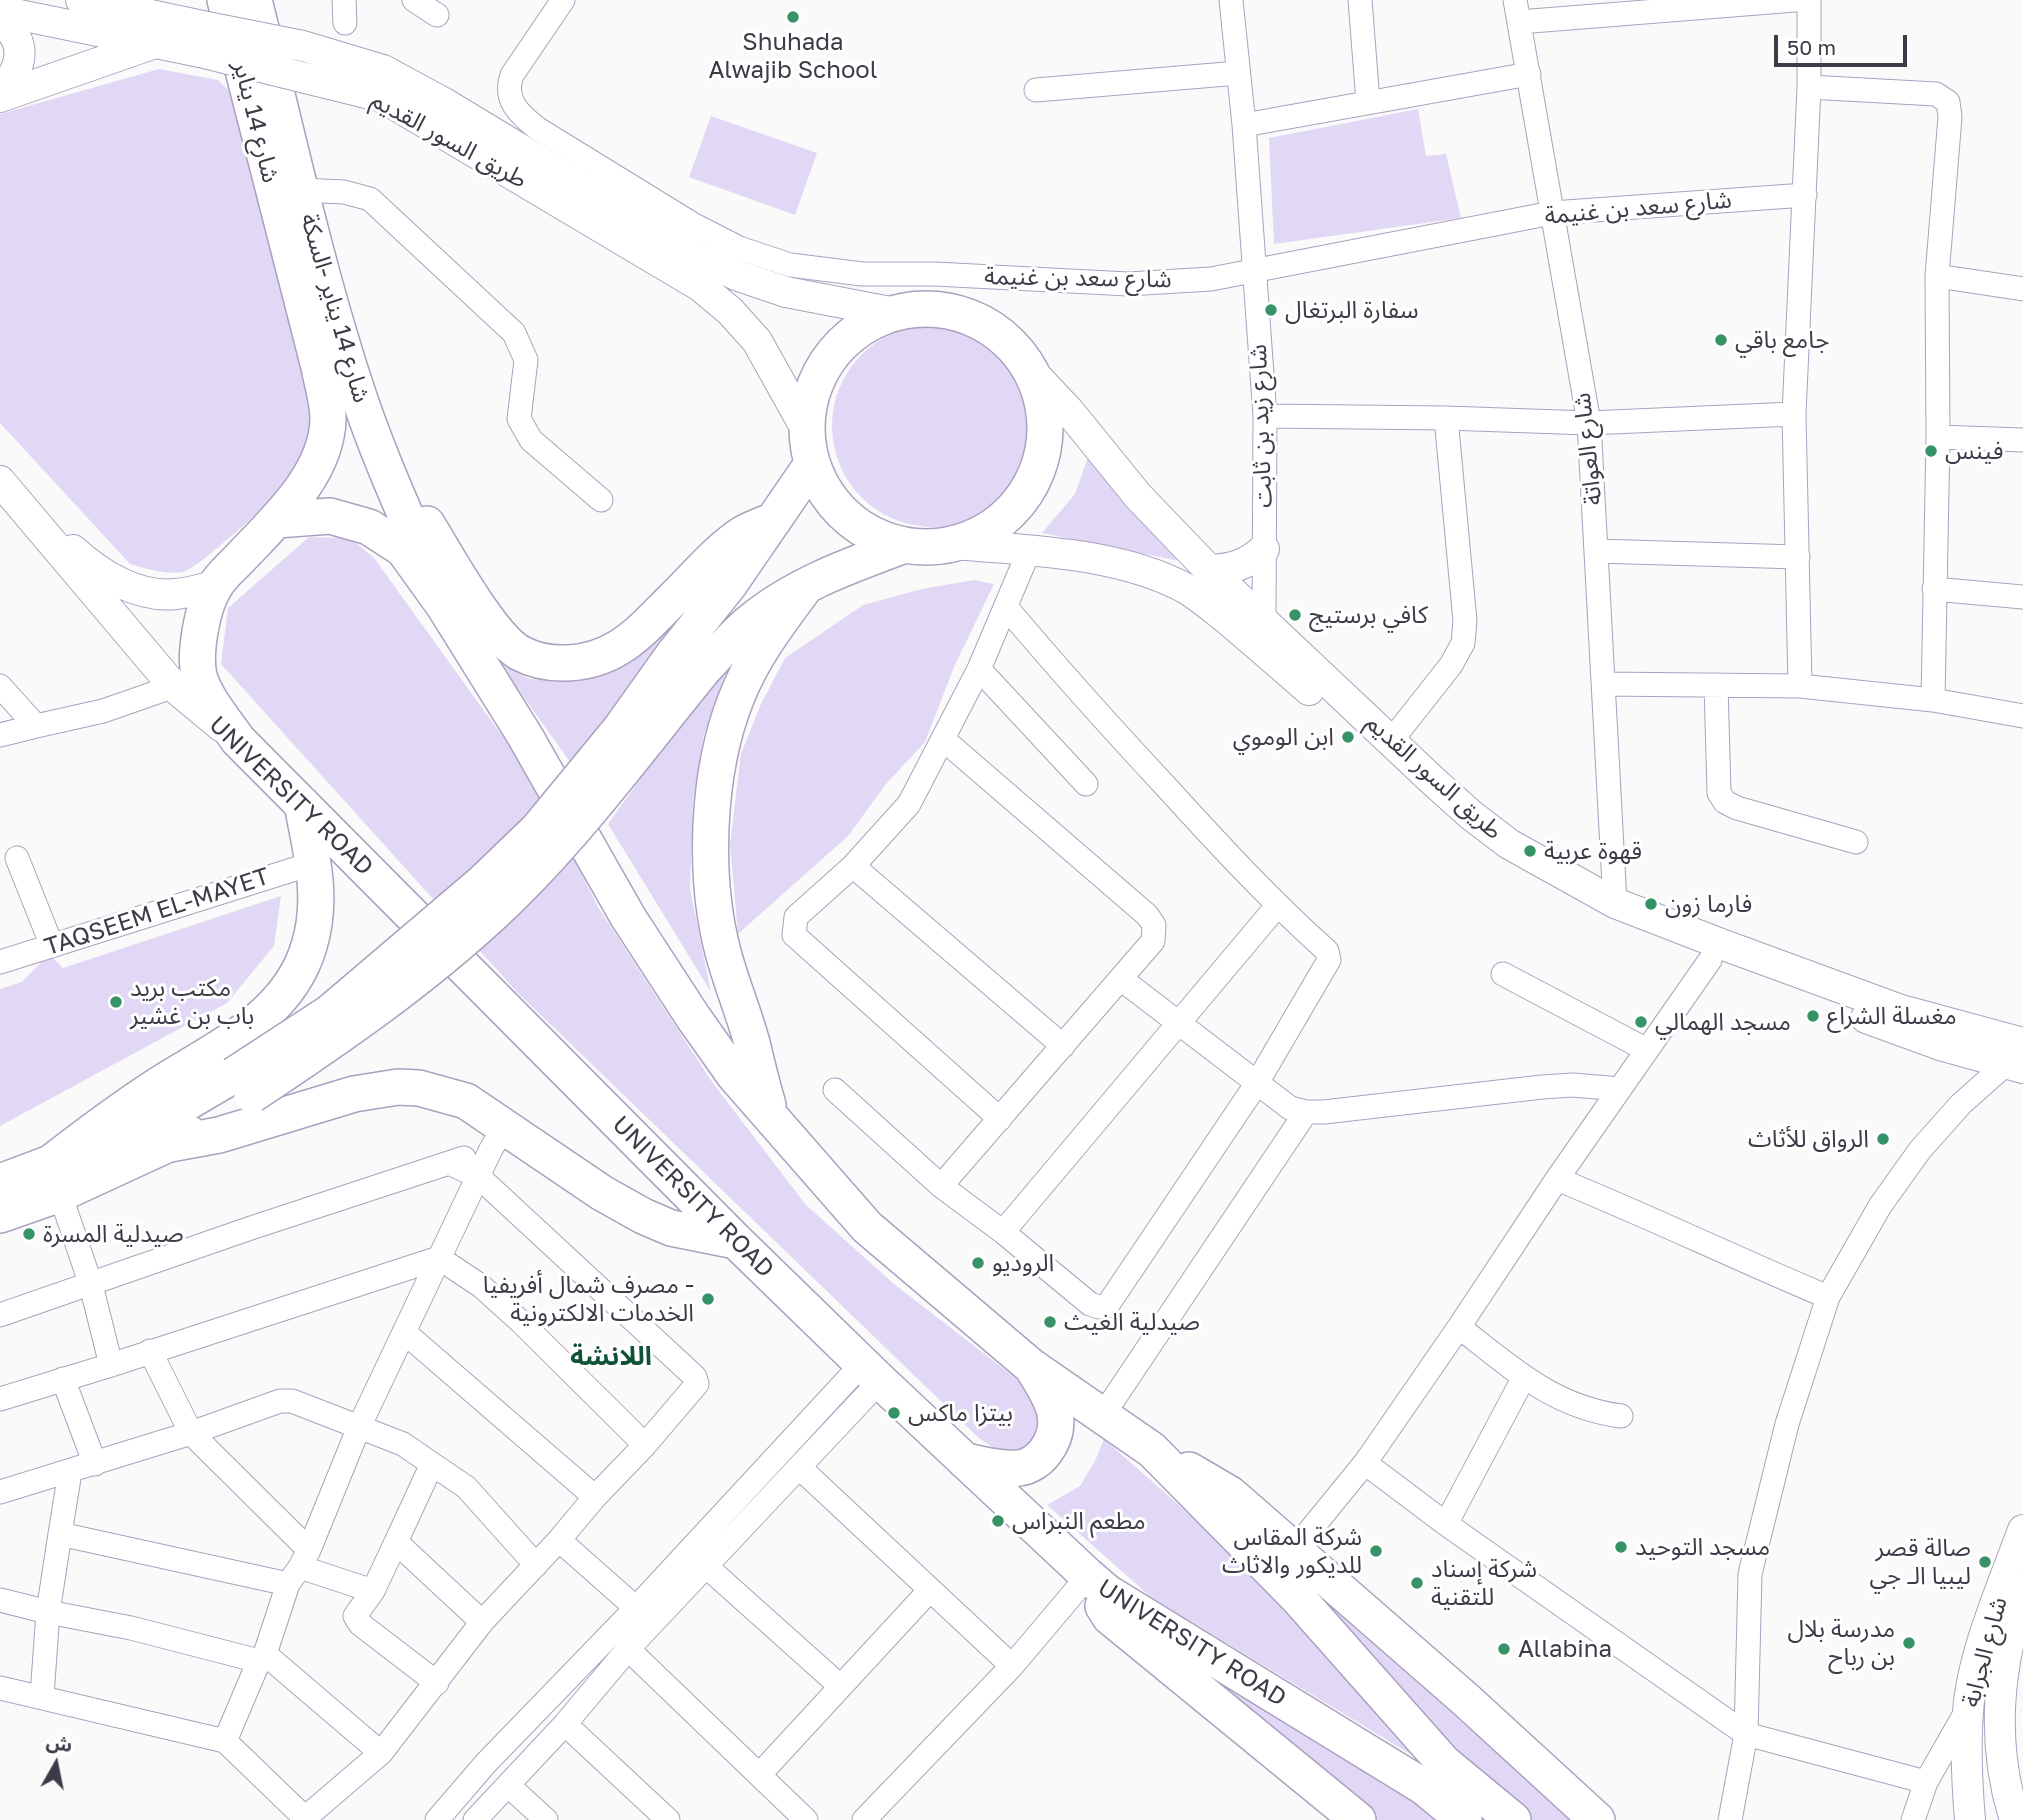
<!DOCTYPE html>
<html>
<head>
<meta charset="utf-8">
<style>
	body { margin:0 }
	#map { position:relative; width:2023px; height:1820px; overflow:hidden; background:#fafafa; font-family:"Golos Text","Noto Sans Arabic",sans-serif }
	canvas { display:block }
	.north { position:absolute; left:21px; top:1729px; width:70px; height:70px; -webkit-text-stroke:5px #fff; paint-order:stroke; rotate:9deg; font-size:19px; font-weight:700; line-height:28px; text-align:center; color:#3e3a47 }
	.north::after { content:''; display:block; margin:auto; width:24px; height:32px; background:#3e3a47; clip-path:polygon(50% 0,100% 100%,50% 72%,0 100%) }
	.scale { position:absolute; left:1774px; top:35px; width:133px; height:32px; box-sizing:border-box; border:4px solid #3e3a47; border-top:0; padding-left:9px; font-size:21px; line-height:24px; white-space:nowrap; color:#3e3a47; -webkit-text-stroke:5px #fff; paint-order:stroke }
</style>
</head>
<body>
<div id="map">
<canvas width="2023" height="1820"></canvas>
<div class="north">ش</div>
<div class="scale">50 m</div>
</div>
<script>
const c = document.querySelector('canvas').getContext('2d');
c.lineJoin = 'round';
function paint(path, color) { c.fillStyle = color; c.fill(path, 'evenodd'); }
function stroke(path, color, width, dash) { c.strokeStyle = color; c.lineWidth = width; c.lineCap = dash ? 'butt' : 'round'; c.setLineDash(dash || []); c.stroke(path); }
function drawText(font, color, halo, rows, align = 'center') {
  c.font = font + ' "Golos Text","Noto Sans Arabic",sans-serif'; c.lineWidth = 6; c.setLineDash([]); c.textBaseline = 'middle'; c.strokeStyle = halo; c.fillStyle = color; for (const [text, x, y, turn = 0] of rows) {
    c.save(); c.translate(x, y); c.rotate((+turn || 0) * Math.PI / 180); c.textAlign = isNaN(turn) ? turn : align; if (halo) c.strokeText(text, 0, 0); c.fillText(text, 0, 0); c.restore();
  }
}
const green = new Path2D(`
	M 159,69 L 218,80 L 234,96 L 312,408 C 311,425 313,451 304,466 C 293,482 199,569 183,572 C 165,575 147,569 130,564 L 0,423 L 0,114 Z
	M 1418,109 L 1426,156 L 1446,154 L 1461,218 L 1274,244 L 1269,138 Z
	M 711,116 L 817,153 L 795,215 L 689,177 Z
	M832 426a101 101 0 1 1 202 0a101 101 0 1 1-202 0Z
	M 1088,457 L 1189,563 L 1042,533 L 1075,494 Z
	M 309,537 L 350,538 L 374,558 L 539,787 L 598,907 L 712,1082 L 806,1205 L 894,1284 L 1035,1393 L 1042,1434 L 1023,1450 L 1003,1455 L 979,1438 L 517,992 L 221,664 L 228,608 Z
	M 974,580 L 994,584 L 954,667 L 925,742 L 886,784 L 848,836 L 738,934 L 730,844 L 741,754 L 761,704 L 785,658 L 863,605 L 922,589 Z
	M 701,600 L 575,769 L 500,664 L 530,679 L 566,682 L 600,675 L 644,646 Z
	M 727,668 L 703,738 L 693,803 L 690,889 L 711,992 L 608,824 L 658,754 Z
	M 281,896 L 274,946 L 227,1003 L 0,1126 L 0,989 L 22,982 L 49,954 L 63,968 Z
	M 1104,1439 L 1242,1561 L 1412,1755 L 1152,1598 L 1047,1505 L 1080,1486 L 1095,1461 Z
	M 1259,1546 L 1301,1564 L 1583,1820 L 1532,1820 L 1458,1765 Z
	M 1166,1643 L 1453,1820 L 1371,1820 Z`);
const minor = new Path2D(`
	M 344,0 L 345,23
	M 414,0 L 437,15
	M 563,0 L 512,75 C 503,100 519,114 538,129 L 694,225 L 739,248 L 790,265 L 862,274 L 935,274 L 1128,284 L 1211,279 L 1552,213 L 1805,195
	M 1231,0 L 1244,125 L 1265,416 L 1264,620 L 1260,629
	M 1360,0 L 1368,102
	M 1515,0 L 1589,423 L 1615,903
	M 1519,22 L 1795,0
	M 1809,87 L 1936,94 L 1948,102 L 1950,117 L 1937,276 L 1938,437 L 1933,700
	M 1036,90 L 1238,73
	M 1244,125 L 1529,74
	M 301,190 L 344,192 L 370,199 L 514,333 L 526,360 L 519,419 L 531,440 L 601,500
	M 1937,276 L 2023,289
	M 1265,416 L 1446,418 L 1589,423 L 1794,414
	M 1938,437 L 2023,440
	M 1597,551 L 1798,557
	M 1934,589 L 2023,597
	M 979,669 L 1086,784
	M 1604,684 L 1800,686 L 1933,700 L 2023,716
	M 1716,685 L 1719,793 L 1725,802 L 1737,808 L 1856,842
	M 0,686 L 36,726 L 103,711 L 189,681
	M 1800,686 L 1794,414 L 1809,87 L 1809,0
	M 0,735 L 36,726
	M 1391,741 L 1451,665 L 1463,643 L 1465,621 L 1446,418
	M 17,858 L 52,946
	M 853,866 L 1063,1046
	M 0,962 L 314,863
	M 1503,974 L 1647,1050
	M 1121,979 L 1290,1108 L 1306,1112 L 1324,1112 L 1542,1087 L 1573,1085 L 1620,1089
	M 835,1090 L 941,1186 L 1153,941 L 1154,925 L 1147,915 L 944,740
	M 1000,1119 L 794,935 L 796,917 L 853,866 L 909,804 L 979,669 L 1029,551
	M 1557,1179 C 1648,1216 1737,1259 1828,1297
	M 941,1186 L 1003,1232 L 1090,1304 L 1099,1307 L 1107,1306 L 1257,1083 L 1329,960 L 1327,951 C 1271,901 1220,846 1170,791 C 1114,731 1059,670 1006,607
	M 60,1194 L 91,1285 L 111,1365
	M 1003,1232 L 1277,906
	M 0,1315 L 251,1228 L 464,1158
	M 1459,1327 C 1512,1368 1553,1407 1621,1416
	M 404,1332 L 595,1497
	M 150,1351 L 191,1433 L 309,1550
	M 63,1379 L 95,1464
	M 0,1399 L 111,1365 L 439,1258 L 481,1286 L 521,1322 L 645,1445
	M 1103,1415 L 1306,1112
	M 1365,1463 L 1446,1524 L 1746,1734 L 1926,1782
	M 432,1464 L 396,1542 L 482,1622
	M 800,1468 L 1012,1666
	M 0,1492 L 191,1433 L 280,1401 L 292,1401 L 403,1444 L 432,1464 L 466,1487 L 536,1565
	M 1446,1524 L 1524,1377
	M 60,1534 L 70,1472
	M 559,1540 L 636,1608
	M 396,1542 L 373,1591 L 355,1616 L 360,1624 L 437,1683
	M 1294,1550 L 1365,1463 L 1459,1327 L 1557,1179 L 1710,960
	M 300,1567 L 373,1591
	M 707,1567 L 840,1686
	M 0,1600 L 48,1612 L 131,1628 L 259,1661
	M 628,1649 L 806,1820
	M 265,1654 L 381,1753
	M 0,1688 L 225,1741 L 307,1820
	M 42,1696 L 48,1612 L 60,1534 L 288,1584
	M 565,1724 L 668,1820
	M 225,1741 L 259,1661 L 265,1654 L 288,1584 L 300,1567 L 309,1550 L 359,1427 L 491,1149 L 505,1126
	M 760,1774 L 929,1591
	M 509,1786 L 546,1820
	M 305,1818 L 381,1753 L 482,1622 L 559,1540 L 595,1497 L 645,1445 L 697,1384 L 695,1377 L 479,1177 L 449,1163
	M 437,1820 L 486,1763 L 636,1608 L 862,1364
	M 475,1820 L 565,1724 L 628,1649 L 880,1381
	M 864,1820 L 1012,1666 L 1088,1576
	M 1730,1820 L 1746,1734 L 1750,1574 L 1787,1424 L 1828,1297 L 1880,1206 L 1920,1150 L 1961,1104 L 2006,1064
	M 1913,1820 L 1926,1782 L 1966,1712`);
const major = new Path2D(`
	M 81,0 L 202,26
	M 0,11 L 200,52
	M 0,20 C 29,42 23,68 0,92
	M 383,70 L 444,103 L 697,256 L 736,275 L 786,292 L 895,313
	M 0,97 L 158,42
	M 382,97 L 700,286 L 730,311 L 757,341 L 806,429
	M 1033,373 L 1069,411 L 1138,496 L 1209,570 L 1432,780 L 1471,815 L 1509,844 L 1615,903 L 1721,944 L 1901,1010 L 2023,1043
	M 0,481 L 175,688 L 222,727
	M 956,544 C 1030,551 1118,552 1185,588 C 1200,597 1214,609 1228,620 C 1255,643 1282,666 1309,690
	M 73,550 C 100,575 138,598 176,594 C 189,593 202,589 214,586
	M 1209,570 C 1232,569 1247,565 1264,549
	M 1866,1018 L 1940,1045 L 2023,1068
	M 1970,1820 C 1967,1784 1965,1748 1968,1712 C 1972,1654 2003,1585 2023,1530
	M 2015,1820 C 1990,1741 1998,1666 2023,1589`);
const highway = new Path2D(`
	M 225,0 L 319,367 C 322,383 328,402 328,419 C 327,474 277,519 242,556 C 233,566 220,576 214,588 C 202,608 194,653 199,676 C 205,698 225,721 238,740 L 736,1241 L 880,1381 L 1088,1576 L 1108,1593 L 1424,1787 L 1464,1820
	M 254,0 C 286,128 314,259 355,385 C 375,447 402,507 428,567
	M807 428a119 119 0 1 1 238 0a119 119 0 1 1-238 0Z
	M 277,520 L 330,516 L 369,527 L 403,549 L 444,606 L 525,736 L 628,917 L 693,1017 L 734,1075 L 867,1227 L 1032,1367 L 1152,1450 L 1297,1597 L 1444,1763 L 1513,1820
	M 427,524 C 446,555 491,637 520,653 C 550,669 590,665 618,648 C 637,637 654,618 670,602 C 694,579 716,551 744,533 C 753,528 764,524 774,520
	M 673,655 L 729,585 L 812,464
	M 704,669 C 719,653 733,636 750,622 C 794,585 851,565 905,545
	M 768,1105 C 762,1085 757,1064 752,1043 C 744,1013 731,983 723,952 C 703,876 707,772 736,699 C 752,657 780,621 806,586
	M 170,1144 L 219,1135 L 354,1094 L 398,1087 L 419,1088 L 466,1101 L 602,1193 L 643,1216 L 671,1228 L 736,1241
	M 48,1165 C 84,1137 121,1109 160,1084 C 217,1048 289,1016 309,946 C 324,898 311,852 302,804
	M 0,1182 L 122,1136 L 176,1109 L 234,1075
	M 0,1215 L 60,1194 L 190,1134
	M 965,1461 C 982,1464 1002,1470 1019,1468 C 1029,1467 1039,1460 1045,1452 C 1068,1422 1050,1396 1033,1369
	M 1189,1470 L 1230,1494 L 1465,1699 L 1597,1820
	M 1103,1606 L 1110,1617 L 1358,1820`);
const majorBridge = new Path2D(`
	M 202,26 L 303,46 L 383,70
	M 200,52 L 382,97`);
const highwayBridge = new Path2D(`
	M 234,1075 L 329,1013 L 483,882 L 537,830 L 621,728 L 673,655
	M 252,1095 C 338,1038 421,981 497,910 C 574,838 637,751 704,669`);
const markers = [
	[793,17,7,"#389268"],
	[1271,310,7,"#389268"],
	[1721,340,7,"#389268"],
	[1931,451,7,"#389268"],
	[1295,615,7,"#389268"],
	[1348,737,7,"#389268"],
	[1530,851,7,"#389268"],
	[1651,904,7,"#389268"],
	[116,1002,7,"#389268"],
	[1813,1016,7,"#389268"],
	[1641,1022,7,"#389268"],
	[1883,1139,7,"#389268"],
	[29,1234,7,"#389268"],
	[978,1263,7,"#389268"],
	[708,1299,7,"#389268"],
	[1050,1322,7,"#389268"],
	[894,1413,7,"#389268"],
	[998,1521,7,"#389268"],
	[1621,1547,7,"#389268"],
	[1376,1551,7,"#389268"],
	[1985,1562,7,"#389268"],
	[1417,1583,7,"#389268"],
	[1909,1643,7,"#389268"],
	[1504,1649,7,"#389268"]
];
const poiNames = [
	["Shuhada",793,42,"center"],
	["Alwajib School",793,70,"center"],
	["سفارة البرتغال",1285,310],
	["جامع باقي",1735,340],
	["فينس",1945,451],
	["كافي برستيج",1309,615],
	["ابن الوموي",1334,737,"right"],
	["قهوة عربية",1544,851],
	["فارما زون",1665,904],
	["مكتب بريد",130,988],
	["باب بن غشير",130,1016],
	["مغسلة الشراع",1827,1016],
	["مسجد الهمالي",1655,1022],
	["الرواق للأثاث",1869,1139,"right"],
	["صيدلية المسرة",43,1234],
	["الروديو",992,1263],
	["مصرف شمال أفريفيا -",694,1285,"right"],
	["الخدمات الالكترونية",694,1313,"right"],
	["صيدلية الغيث",1064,1322],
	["بيتزا ماكس",908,1413],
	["مطعم النبراس",1012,1521],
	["شركة المقاس",1362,1537,"right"],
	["للديكور والاثاث",1362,1565,"right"],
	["مسجد التوحيد",1635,1547],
	["صالة قصر",1971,1548,"right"],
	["ليبيا الـ جي",1971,1576,"right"],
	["شركة إسناد",1431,1569],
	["للتقنية",1431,1597],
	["مدرسة بلال",1895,1629,"right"],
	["بن رباح",1895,1657,"right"],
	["Allabina",1518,1649]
];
const streetNames = [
	["شارع 14 يناير",256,122,76],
	["طريق السور القديم",449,140,29],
	["شارع سعد بن غنيمة",1638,208,-5],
	["شارع سعد بن غنيمة",1078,278,1],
	["شارع 14 يناير -السكة",335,308,74],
	["شارع زيد بن ثابت",1261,426,-92],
	["شارع العواتة",1588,449,-96],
	["طريق السور القديم",1434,777,42],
	["UNIVERSITY ROAD",291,796,44],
	["TAQSEEM EL-MAYET",157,912,-18],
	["UNIVERSITY ROAD",693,1197,45],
	["UNIVERSITY ROAD",1192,1643,32],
	["شارع الجرابة",1985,1652,-75]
];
const neighbourhoodNames = [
	["اللانشة",611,1357]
];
paint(green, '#e1d8f5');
stroke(minor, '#aba1bf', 25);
stroke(major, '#aba1bf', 32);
stroke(highway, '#aba1bf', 38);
stroke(minor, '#fff', 23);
stroke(major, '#fff', 30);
stroke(highway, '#fff', 35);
stroke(majorBridge, '#aba1bf', 32, []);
stroke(highwayBridge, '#aba1bf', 38, []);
stroke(majorBridge, '#fff', 30);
stroke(highwayBridge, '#fff', 35);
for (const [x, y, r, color] of markers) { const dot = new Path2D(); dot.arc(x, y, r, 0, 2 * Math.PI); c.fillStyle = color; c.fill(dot); stroke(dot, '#fff', 2.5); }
drawText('24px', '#3e3a47', '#fff', poiNames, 'left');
drawText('24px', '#3e3a47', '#fff', streetNames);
drawText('bold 26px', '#105236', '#fff', neighbourhoodNames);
</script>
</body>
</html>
